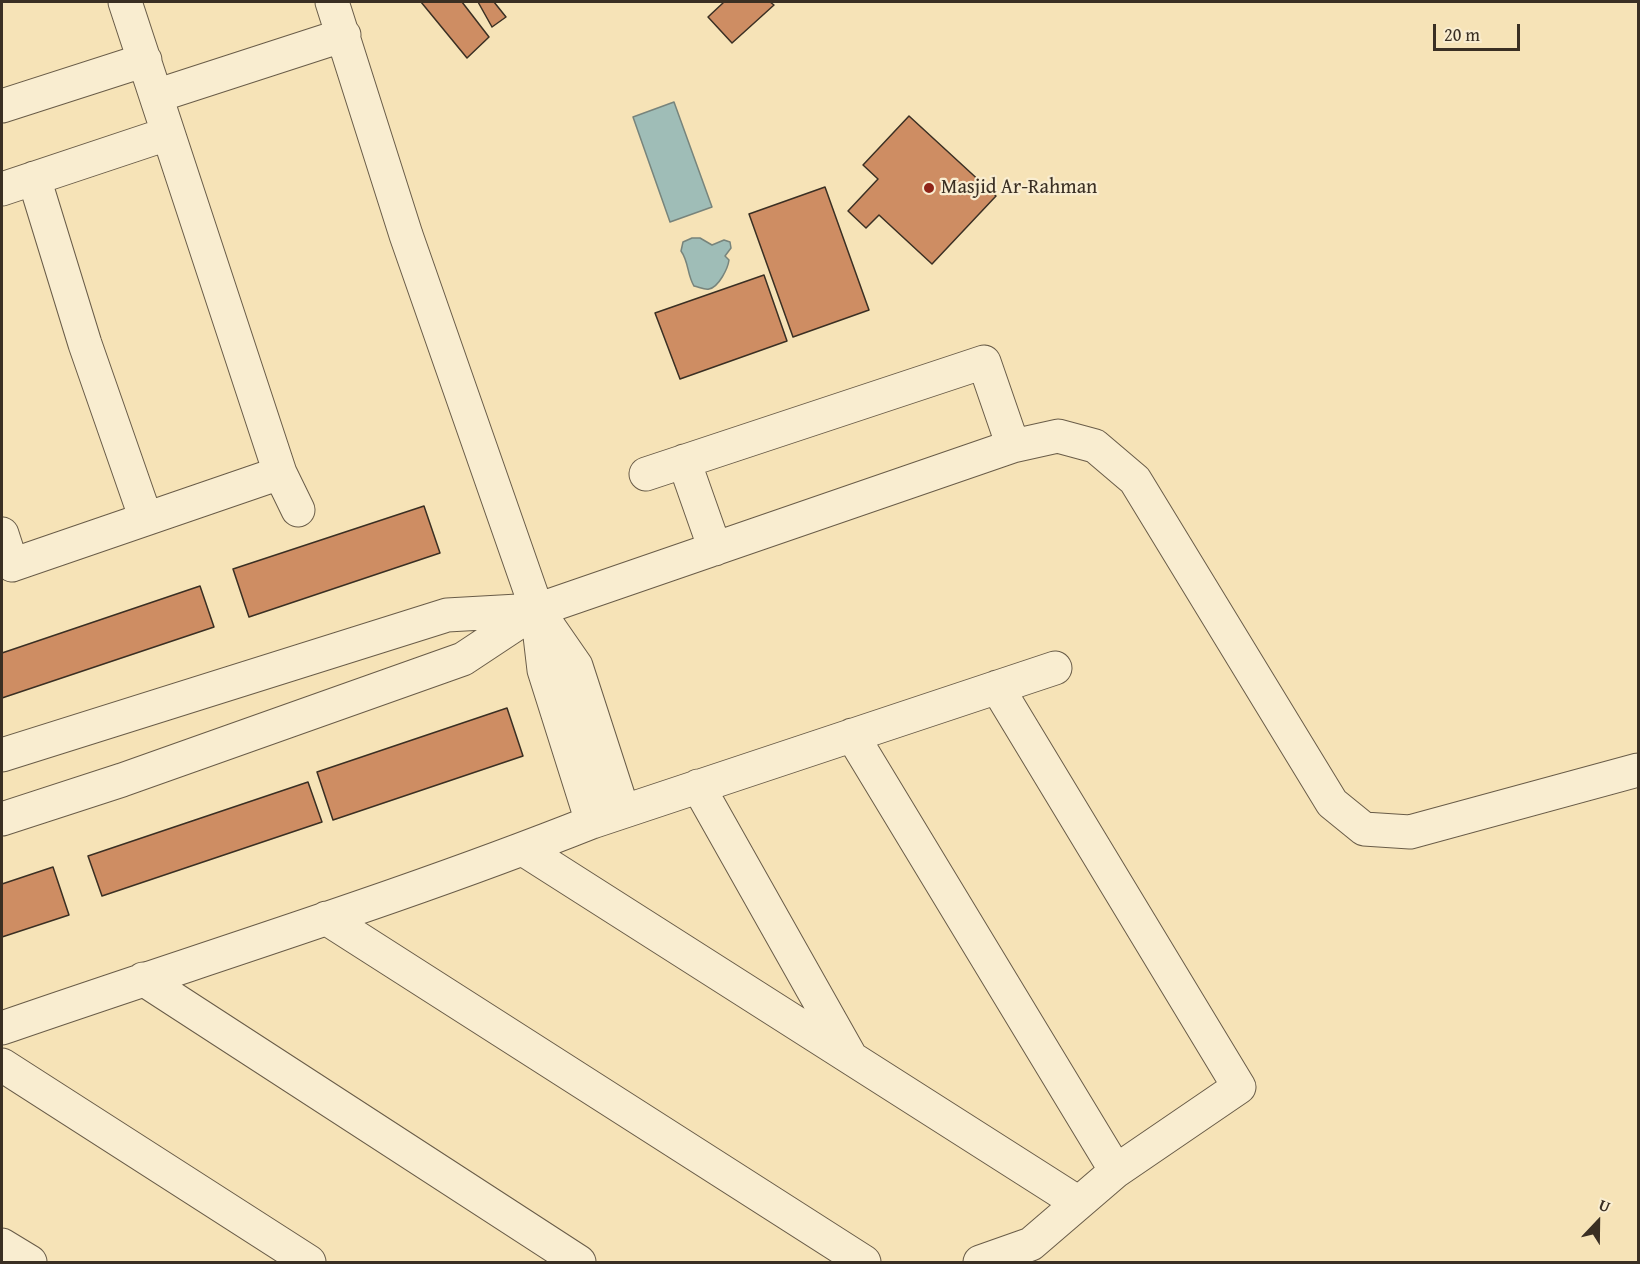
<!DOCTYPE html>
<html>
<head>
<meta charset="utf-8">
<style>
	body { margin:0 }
	#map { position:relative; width:1640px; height:1264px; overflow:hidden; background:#f6e3b7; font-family:"Gentium Book Plus",serif }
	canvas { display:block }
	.frame { position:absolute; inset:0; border:3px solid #3a2f23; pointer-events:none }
	.north { position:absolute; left:1568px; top:1192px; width:60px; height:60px; -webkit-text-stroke:4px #f9edd0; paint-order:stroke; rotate:22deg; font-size:16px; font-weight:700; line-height:24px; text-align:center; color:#3a2f23 }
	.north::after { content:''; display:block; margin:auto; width:21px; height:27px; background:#3a2f23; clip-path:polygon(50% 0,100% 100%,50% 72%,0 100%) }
	.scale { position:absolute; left:1433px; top:24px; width:87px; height:27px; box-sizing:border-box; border:3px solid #3a2f23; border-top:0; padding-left:8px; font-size:18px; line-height:21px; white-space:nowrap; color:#3a2f23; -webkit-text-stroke:4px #f9edd0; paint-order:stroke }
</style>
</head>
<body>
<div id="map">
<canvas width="1640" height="1264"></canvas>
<div class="frame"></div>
<div class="north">U</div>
<div class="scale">20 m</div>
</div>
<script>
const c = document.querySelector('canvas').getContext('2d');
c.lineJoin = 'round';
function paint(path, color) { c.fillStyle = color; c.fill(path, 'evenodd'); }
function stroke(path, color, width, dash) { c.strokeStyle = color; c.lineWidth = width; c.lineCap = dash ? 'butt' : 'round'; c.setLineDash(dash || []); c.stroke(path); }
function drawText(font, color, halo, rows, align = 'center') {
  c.font = font + ' "Gentium Book Plus",serif'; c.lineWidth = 4.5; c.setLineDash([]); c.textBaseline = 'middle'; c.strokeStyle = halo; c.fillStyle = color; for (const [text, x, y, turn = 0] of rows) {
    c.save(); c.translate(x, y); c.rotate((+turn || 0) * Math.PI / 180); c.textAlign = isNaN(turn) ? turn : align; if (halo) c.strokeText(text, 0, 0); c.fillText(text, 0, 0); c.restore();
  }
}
const water = new Path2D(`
	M 674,102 L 712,207 L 670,222 L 633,117 Z
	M 692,238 L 700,238 L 712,245 L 724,240 L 730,242 L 731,248 L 725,256 L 729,260 C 728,268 719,287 709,289 C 705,290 699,287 694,286 C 687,275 689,262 681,251 L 683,242 Z`);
const building = new Path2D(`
	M 421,2 L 462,2 L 489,37 L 467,58 Z
	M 478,2 L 494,2 L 506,17 L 492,27 Z
	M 724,2 L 770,2 L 774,5 L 732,43 L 708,17 Z
	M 909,116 L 996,196 L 932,264 L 879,215 L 866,228 L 848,211 L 878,179 L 863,165 Z
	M 825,187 L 869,310 L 793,337 L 749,214 Z
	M 764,275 L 787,341 L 680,379 L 655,313 Z
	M 424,506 L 440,553 L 249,617 L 233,569 Z
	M 200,586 L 214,627 L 2,698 L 2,653 Z
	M 507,708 L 523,756 L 333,820 L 317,772 Z
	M 308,782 L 322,822 L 102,896 L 88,856 Z
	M 53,867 L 69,915 L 2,937 L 2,884 Z`);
const minor = new Path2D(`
	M 125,2 L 280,473
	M 332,2 L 406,235 L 537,610 L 544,670 L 592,822
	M 156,96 L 344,35
	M 2,106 L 145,60
	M 34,178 L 85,344 L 146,519
	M 2,189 L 167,134
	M 684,461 L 715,549
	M 646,474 L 984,362 L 1013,446
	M 2,534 L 12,565 L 280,473 L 298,510
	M 540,614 L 576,666 L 623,811
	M 852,735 L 1116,1171
	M 2,755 L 447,615 L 536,610
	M 698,786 L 849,1054
	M 2,819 L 122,780 L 463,659 L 537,610 L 1013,446 L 1058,436 L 1095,446 L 1135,480 L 1332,803 L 1364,829 L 1410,832 L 1638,770
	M 523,849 L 1077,1202
	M 326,918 L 864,1262
	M 143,979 L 579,1262
	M 2,1028 C 198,960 398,899 592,822 L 1055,668
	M 2,1065 L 309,1262
	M 2,1245 L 30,1262
	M 980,1262 L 1031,1244 L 1116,1171 L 1239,1087 L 997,687`);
const markers = [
	[929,188,6,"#8f2418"]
];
const poiNames = [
	["Masjid Ar-Rahman",941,188]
];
paint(water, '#9fbdb7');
stroke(water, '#77847c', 1.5);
paint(building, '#ce8d63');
stroke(building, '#3a2f23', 1.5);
stroke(minor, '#695c48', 35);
stroke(minor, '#f9edd0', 33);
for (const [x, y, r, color] of markers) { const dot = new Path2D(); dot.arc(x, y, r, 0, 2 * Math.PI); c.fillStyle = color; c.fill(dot); stroke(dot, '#f9edd0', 2); }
drawText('20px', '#3a2f23', '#f9edd0', poiNames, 'left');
</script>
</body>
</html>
